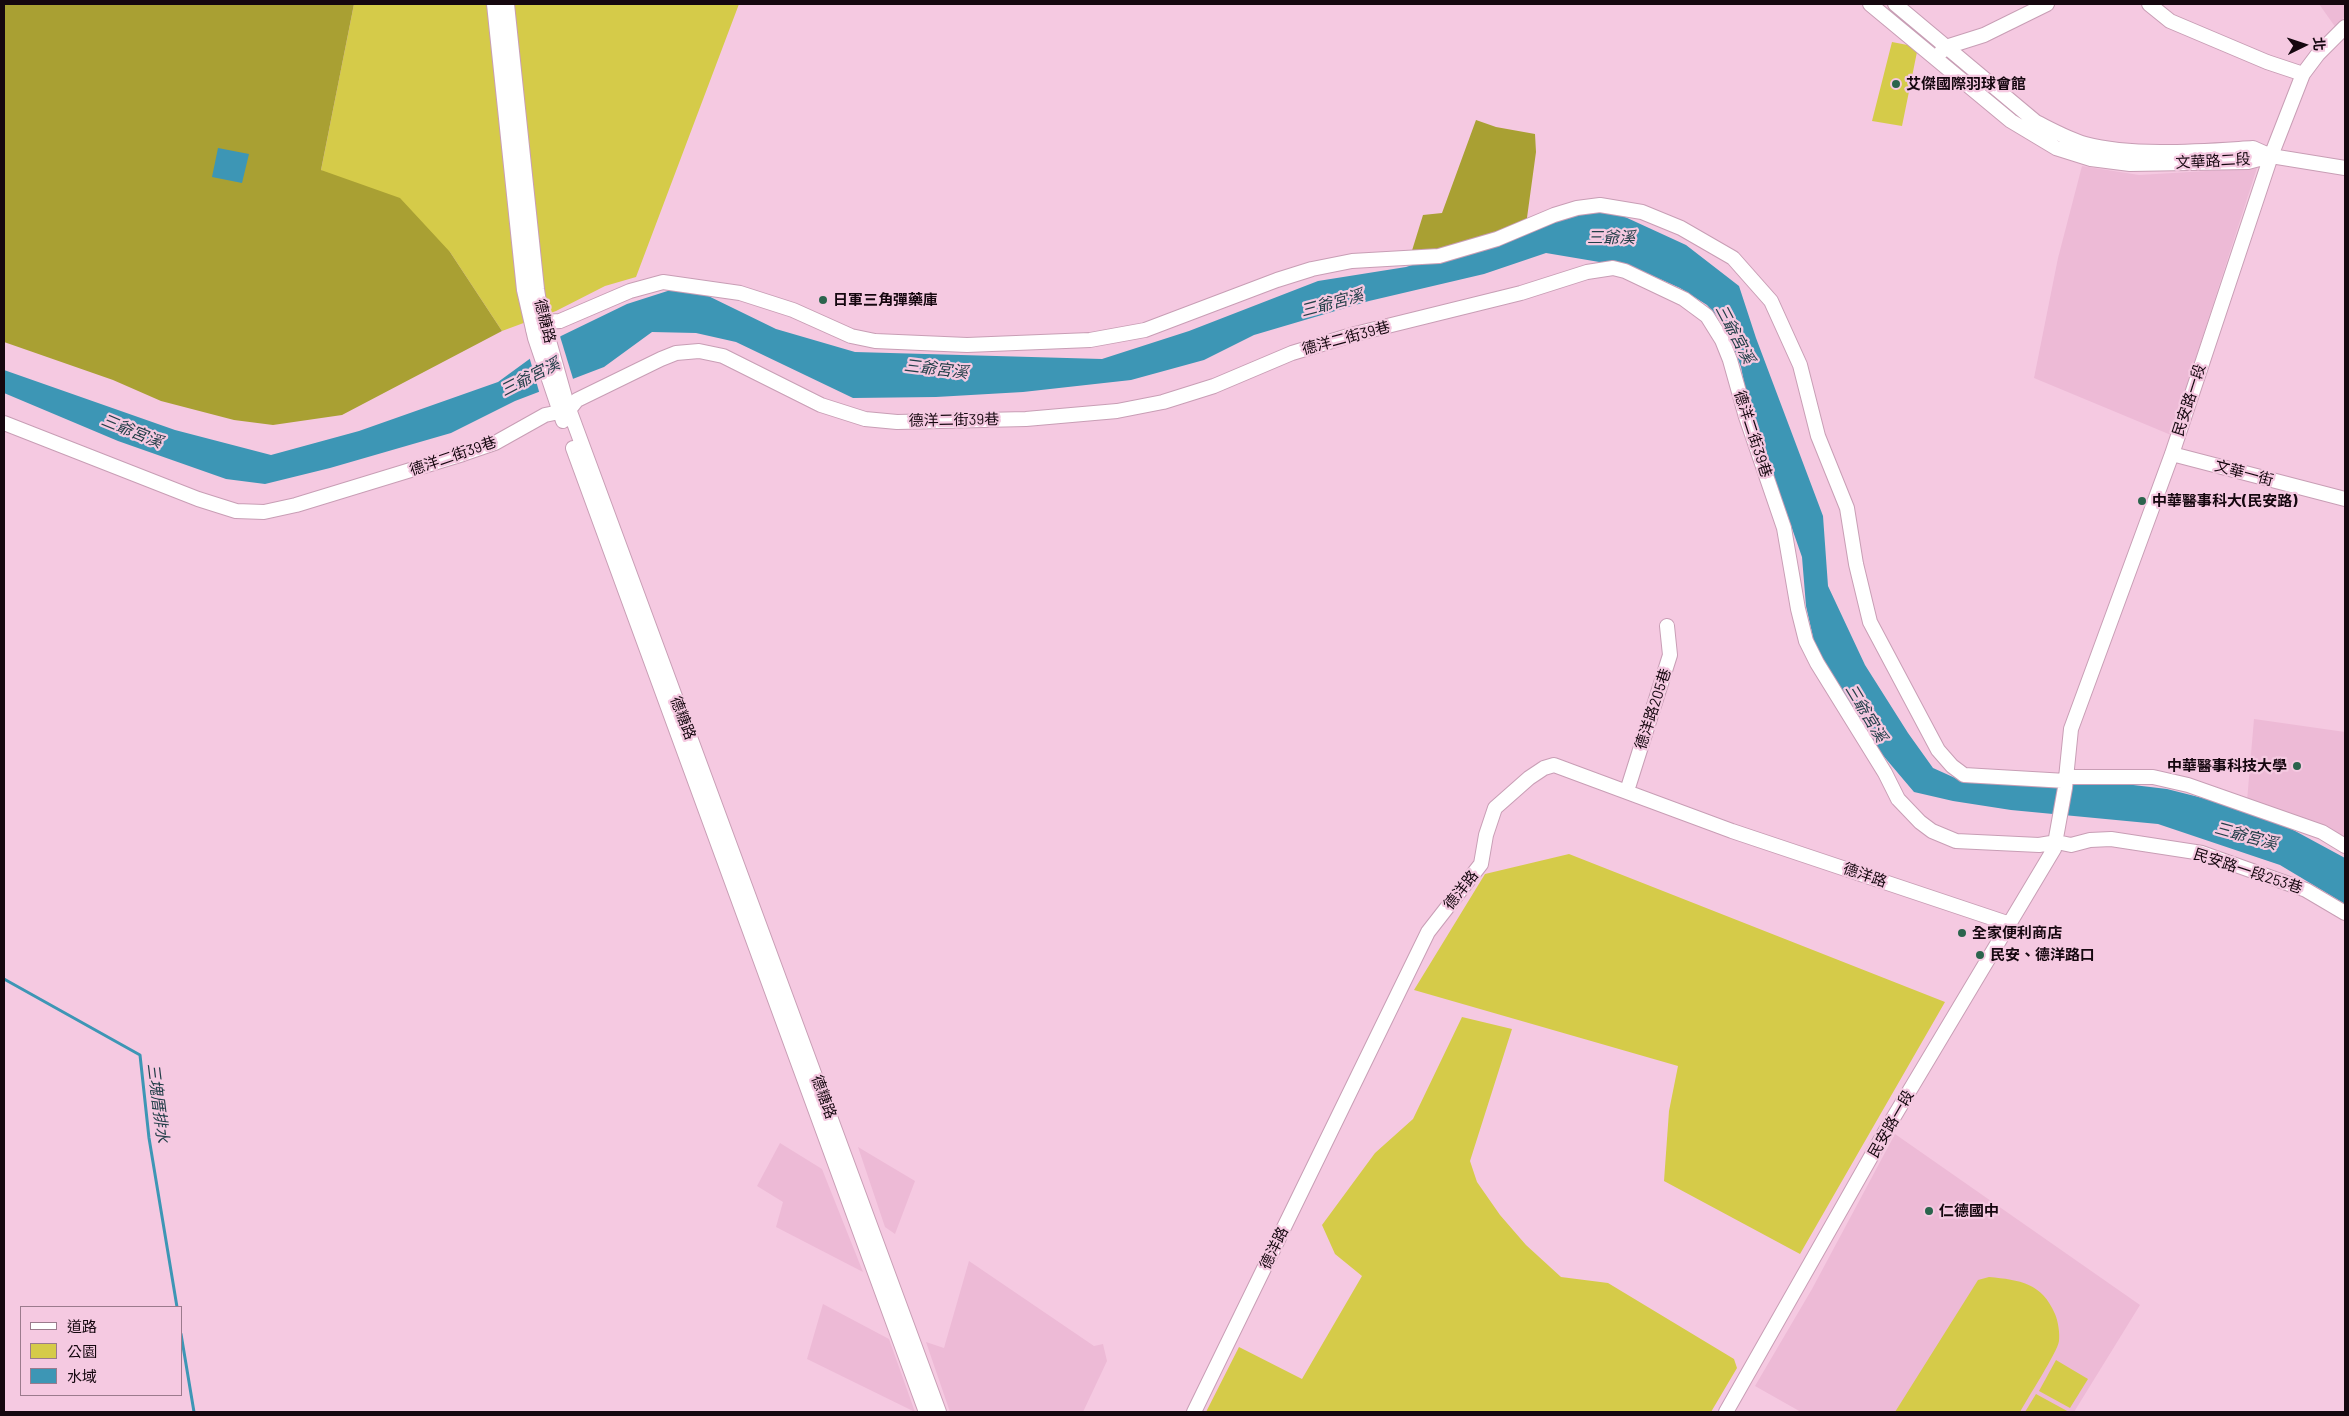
<!DOCTYPE html>
<html>
<head>
<meta charset="utf-8">
<style>
	body { margin:0 }
	#map { position:relative; width:2349px; height:1416px; overflow:hidden; background:#f5c9e1; font-family:Barlow,"Noto Sans TC",sans-serif }
	canvas { display:block }
	.frame { position:absolute; inset:0; border:5px solid #15070f; pointer-events:none }
	.legend { position:absolute; left:20px; top:1306px; width:162px; height:90px; box-sizing:border-box; background:#f5c9e1; border:1px solid #9b7b8d; margin:0; padding:6px 9px; list-style:none; font-size:15px; color:#15070f }
	.legend li { display:flex; align-items:center; gap:10px; height:25px }
	.legend b { width:25px; border:1px solid #9b7b8d }
	.north { position:absolute; left:2279px; top:20px; width:50px; height:50px; -webkit-text-stroke:4px #f5c9e1; paint-order:stroke; rotate:86deg; font-size:14px; font-weight:700; line-height:20px; text-align:center; color:#15070f }
	.north::after { content:''; display:block; margin:auto; width:18px; height:22px; background:#15070f; clip-path:polygon(50% 0,100% 100%,50% 72%,0 100%) }
</style>
</head>
<body>
<div id="map">
<canvas width="2349" height="1416"></canvas>
<div class="frame"></div>
<ul class="legend">
<li><b style="height:6px;background:#fff"></b>道路</li>
<li><b style="height:14px;background:#d5cb49"></b>公園</li>
<li><b style="height:14px;background:#3d96b5"></b>水域</li>
</ul>
<div class="north">北</div>
</div>
<script>
const c = document.querySelector('canvas').getContext('2d');
c.lineJoin = 'round';
function paint(path, color) { c.fillStyle = color; c.fill(path, 'evenodd'); }
function stroke(path, color, width, dash) { c.strokeStyle = color; c.lineWidth = width; c.lineCap = dash ? 'butt' : 'round'; c.setLineDash(dash || []); c.stroke(path); }
function drawText(font, color, halo, rows, align = 'center') {
  c.font = font + ' Barlow,"Noto Sans TC",sans-serif'; c.lineWidth = 4.5; c.setLineDash([]); c.textBaseline = 'middle'; c.strokeStyle = halo; c.fillStyle = color; for (const [text, x, y, turn = 0] of rows) {
    c.save(); c.translate(x, y); c.rotate((+turn || 0) * Math.PI / 180); c.textAlign = isNaN(turn) ? turn : align; if (halo) c.strokeText(text, 0, 0); c.fillText(text, 0, 0); c.restore();
  }
}
const built = new Path2D(`
	M 2319,4 L 2345,4 L 2345,16 L 2336,28 Z
	M 2082,166 L 2139,175 L 2257,168 L 2171,435 L 2034,378 L 2058,258 Z
	M 2254,719 L 2345,732 L 2345,842 L 2247,801 Z
	M 1895,1134 L 2140,1305 L 2074,1412 L 1801,1412 L 1755,1386 L 1812,1289 Z
	M 780,1143 L 822,1169 L 863,1272 L 776,1227 L 783,1202 L 757,1186 Z
	M 858,1147 L 915,1181 L 895,1234 L 885,1227 Z
	M 969,1261 L 1094,1346 L 1103,1344 L 1107,1361 L 1083,1412 L 950,1412 L 926,1342 L 944,1348 Z
	M 823,1304 L 889,1339 L 915,1412 L 807,1359 Z`);
const green = new Path2D(`
	M 354,4 L 739,4 L 636,277 L 605,286 L 556,311 L 502,331 L 450,252 L 321,170 Z
	M 1892,42 L 1918,47 L 1902,126 L 1872,121 Z
	M 1569,854 L 1945,1002 L 1800,1254 L 1664,1181 L 1669,1111 L 1678,1066 L 1414,990 L 1485,874 Z
	M 1462,1017 L 1512,1029 L 1470,1161 L 1477,1182 L 1500,1215 L 1526,1245 L 1561,1277 L 1608,1283 L 1734,1359 L 1737,1368 L 1711,1412 L 1206,1412 L 1239,1347 L 1302,1379 L 1362,1276 L 1335,1254 L 1322,1225 L 1375,1153 L 1413,1119 Z
	M 1989,1277 C 2020,1280 2042,1283 2055,1314 C 2058,1321 2060,1333 2059,1341 C 2058,1351 2027,1399 2020,1412 L 1895,1412 L 1978,1280 Z
	M 2056,1360 L 2088,1379 L 2070,1408 L 2039,1391 Z
	M 2036,1394 L 2069,1412 L 2025,1412 Z`);
const forest = new Path2D(`
	M 4,4 L 354,4 L 321,170 L 400,198 L 450,252 L 502,331 L 342,415 L 273,425 L 234,420 L 161,401 L 113,380 L 4,342 Z
	M 1476,120 L 1496,127 L 1535,134 L 1536,152 L 1526,225 L 1495,238 L 1410,257 L 1423,215 L 1442,213 Z`);
const water = new Path2D(`
	M 218,148 L 249,154 L 242,183 L 212,177 Z
	M 1612,211 L 1686,245 L 1739,286 L 1756,338 L 1823,516 L 1828,586 L 1865,665 L 1908,733 L 1933,768 L 1964,782 L 2108,782 L 2167,789 L 2242,808 L 2284,825 L 2345,858 L 2345,904 L 2280,865 L 2158,824 L 2011,810 L 1953,801 L 1914,792 L 1864,733 L 1815,646 L 1806,606 L 1802,557 L 1748,402 L 1741,367 L 1731,341 L 1717,316 L 1707,305 L 1680,288 L 1635,268 L 1546,253 L 1484,274 L 1369,301 L 1254,335 L 1204,360 L 1131,380 L 1023,392 L 936,397 L 853,398 L 736,342 L 696,333 L 652,332 L 604,367 L 515,401 L 451,433 L 330,468 L 265,484 L 226,479 L 118,441 L 4,393 L 4,370 L 175,430 L 271,455 L 359,431 L 498,382 L 561,336 L 627,304 L 680,287 L 696,290 L 776,329 L 855,352 L 1102,359 L 1189,331 L 1318,281 L 1406,267 L 1568,215 Z`);
const pier = new Path2D(`
	M 559,333 L 574,382 L 540,395 L 529,356 Z`);
const stream = new Path2D(`
	M 4,979 L 140,1055 L 149,1138 L 177,1307
	M 181,1334 L 194,1412`);
const minor = new Path2D(`
	M 494,4 L 524,290 L 535,338 L 563,421
	M 507,4 L 537,289 L 540,309 L 566,401 L 939,1412
	M 1870,4 L 2011,121 L 2056,148 L 2091,159 L 2130,164 L 2248,162 L 2271,156
	M 1895,4 L 2036,122 C 2052,130 2068,139 2085,144 C 2133,157 2203,151 2253,148 L 2271,156 L 2345,168
	M 2149,4 L 2170,21 L 2267,62 L 2303,74
	M 1941,52 L 1946,47 L 1984,35 L 2047,4
	M 533,330 L 544,322 L 560,321 L 630,291 L 663,282 L 740,293 L 793,310 L 851,336 L 875,341 L 967,345 L 1090,340 L 1145,330 L 1277,280 L 1312,269 L 1352,261 L 1439,256 L 1497,239 L 1554,215 L 1577,208 L 1600,205 L 1642,212 L 1681,228 L 1733,258 L 1771,301 L 1800,365 L 1818,436 L 1847,508 L 1856,564 L 1870,622 L 1938,750 L 1952,766 L 1964,775 L 2066,781
	M 4,423 L 198,499 L 236,511 L 264,512 L 296,505 L 463,454 L 495,443 L 545,415 L 569,410 L 577,400 L 661,359 L 676,353 L 699,351 L 723,356 L 821,405 L 865,419 L 897,422 L 1026,419 L 1117,411 L 1163,402 L 1214,386 L 1292,353 L 1355,334 L 1521,293 L 1587,272 L 1613,268 L 1625,271 L 1684,299 L 1707,316 L 1722,340 L 1730,360 L 1746,417 L 1784,528 L 1798,609 L 1806,641 L 1817,663 L 1885,773 L 1898,799 L 1920,822 L 1932,831 L 1956,841 L 2039,845 L 2057,842 L 2071,845 L 2090,840 L 2111,839 L 2202,853 L 2306,890 L 2345,913
	M 573,448 L 926,1412
	M 2172,454 L 2345,499
	M 2066,777 L 2153,777 L 2188,785 L 2322,832 L 2345,846
	M 1627,791 L 1670,655 L 1667,626
	M 1194,1412 L 1428,932 L 1481,864 L 1486,835 L 1495,808 L 1529,778 L 1544,768 L 1554,765 L 1732,831 L 2010,924
	M 1726,1412 L 1889,1125 L 2054,849 L 2065,788 L 2071,729 L 2172,454 L 2271,156 L 2303,74 L 2318,54 L 2345,27`);
const markers = [
	[1896,84,5,"#2b644d"],
	[823,300,5,"#2b644d"],
	[2142,501,5,"#2b644d"],
	[2297,766,5,"#2b644d"],
	[1962,933,5,"#2b644d"],
	[1980,955,5,"#2b644d"],
	[1929,1211,5,"#2b644d"]
];
const poiNames = [
	["艾傑國際羽球會館",1906,84],
	["日軍三角彈藥庫",833,300],
	["中華醫事科大(民安路)",2152,501],
	["中華醫事科技大學",2287,766,"right"],
	["全家便利商店",1972,933],
	["民安、德洋路口",1990,955],
	["仁德國中",1939,1211]
];
const streetNames = [
	["文華路二段",2213,161,-3],
	["德糖路",545,321,76],
	["德洋二街39巷",1346,338,-15],
	["民安路一段",2189,400,-72],
	["德洋二街39巷",954,420,-1],
	["德洋二街39巷",1753,434,72],
	["德洋二街39巷",453,456,-19],
	["文華一街",2244,473,15],
	["德洋路205巷",1653,709,-72],
	["德糖路",683,718,69],
	["民安路一段253巷",2248,871,18],
	["德洋路",1865,875,19],
	["德洋路",1461,890,-52],
	["德糖路",824,1097,70],
	["民安路一段",1891,1124,-60],
	["德洋路",1274,1248,-64]
];
const waterNames = [
	["三爺溪",1611,238],
	["三爺宮溪",1332,303,-15],
	["三爺宮溪",1735,334,62],
	["三爺宮溪",936,369,7],
	["三爺宮溪",530,377,-27],
	["三爺宮溪",132,431,22],
	["三爺宮溪",1866,713,59],
	["三爺宮溪",2246,836,15],
	["三塊厝排水",158,1103,83]
];
paint(built, '#edbad6');
paint(green, '#d5cb49');
paint(forest, '#a9a033');
paint(water, '#3d96b5');
paint(pier, '#f5c9e1');
stroke(stream, '#3d96b5', 3);
stroke(minor, '#c89eb5', 16);
stroke(minor, '#fff', 14);
for (const [x, y, r, color] of markers) { const dot = new Path2D(); dot.arc(x, y, r, 0, 2 * Math.PI); c.fillStyle = color; c.fill(dot); stroke(dot, '#f5c9e1', 2); }
drawText('bold 15px', '#15070f', '#f5c9e1', poiNames, 'left');
drawText('15px', '#15070f', '#f5c9e1', streetNames);
drawText('italic 16px', '#233f49', '#f5c9e1', waterNames);
</script>
</body>
</html>
